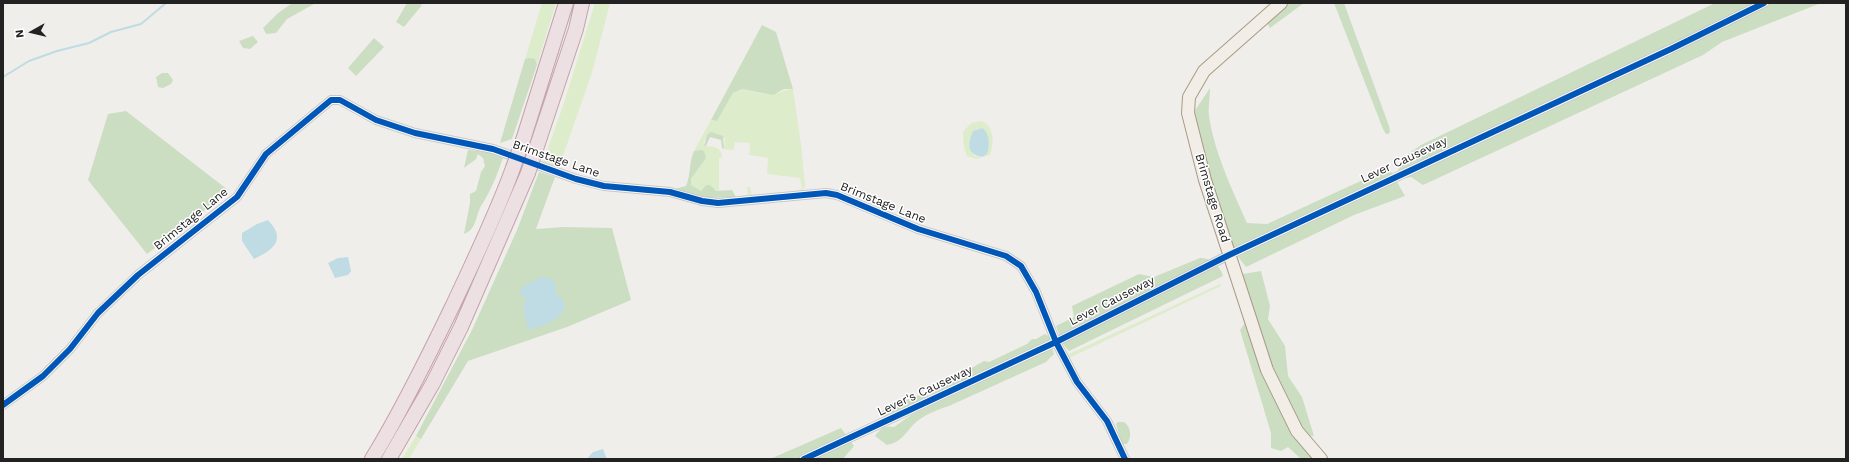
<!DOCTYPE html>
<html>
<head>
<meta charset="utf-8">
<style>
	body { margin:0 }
	#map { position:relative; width:1849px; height:462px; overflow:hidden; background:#f0eeeb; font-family:"Work Sans",sans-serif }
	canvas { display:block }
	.frame { position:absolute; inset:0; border:4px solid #222; pointer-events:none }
	.north { position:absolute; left:12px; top:12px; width:40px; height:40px; -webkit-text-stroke:3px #fff; paint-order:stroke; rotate:262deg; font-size:11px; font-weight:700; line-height:16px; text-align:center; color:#222 }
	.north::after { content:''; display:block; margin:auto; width:14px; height:18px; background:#222; clip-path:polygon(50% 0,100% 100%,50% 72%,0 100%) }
</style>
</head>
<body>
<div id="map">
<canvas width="1849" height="462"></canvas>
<div class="frame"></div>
<div class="north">N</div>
</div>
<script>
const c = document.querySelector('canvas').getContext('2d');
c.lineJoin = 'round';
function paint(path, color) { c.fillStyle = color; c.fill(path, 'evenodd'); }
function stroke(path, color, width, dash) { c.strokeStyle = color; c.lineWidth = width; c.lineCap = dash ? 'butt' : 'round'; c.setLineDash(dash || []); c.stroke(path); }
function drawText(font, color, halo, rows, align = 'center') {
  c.font = font + ' "Work Sans",sans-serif'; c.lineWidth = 3; c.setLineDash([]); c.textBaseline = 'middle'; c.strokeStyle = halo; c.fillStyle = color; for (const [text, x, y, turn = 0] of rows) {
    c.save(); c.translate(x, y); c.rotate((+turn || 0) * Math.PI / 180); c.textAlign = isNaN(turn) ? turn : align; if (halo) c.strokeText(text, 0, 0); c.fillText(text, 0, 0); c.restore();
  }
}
const grass = new Path2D(`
	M 542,3 L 556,3 L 537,65 L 535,59 L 525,59 Z
	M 595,3 L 610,3 L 592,73 L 559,167 L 543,162 L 563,106 Z
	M 742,89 C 752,91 767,96 777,93 C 784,92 785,89 793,89 L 801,144 L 805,186 L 802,192 L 742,198 L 742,196 L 748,196 L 747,187 L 750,187 L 752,196 L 797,191 L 802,189 L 800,178 L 767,174 L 768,158 L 749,155 L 750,143 L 735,142 L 734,150 L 724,149 L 725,138 L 707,135 L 703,144 L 705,146 C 715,147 721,146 722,158 L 719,158 L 719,190 L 716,191 L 706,185 L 701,191 L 691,185 L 691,179 L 706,158 L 698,150 L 694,151 L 711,120 L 717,121 L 733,93 Z
	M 982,121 C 995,127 994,144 990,155 L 983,157 C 992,149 989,137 982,128 L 976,129 L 969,144 L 974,156 L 982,157 L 976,159 L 967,156 L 964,147 L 963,132 L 971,123 Z
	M 1220,284 L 1221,286 L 1069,358 L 1067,355 Z
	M 416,436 L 421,439 L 409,459 L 402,459 Z`);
const forest = new Path2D(`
	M 292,3 L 316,3 L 287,19 L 276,33 L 266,34 L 263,28 L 277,14 Z
	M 407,3 L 419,3 L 422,5 L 404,27 L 396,22 Z
	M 1288,3 L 1304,3 L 1270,28 L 1266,22 Z
	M 1334,3 L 1344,3 L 1389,126 L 1390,132 L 1388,134 L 1386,134 L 1383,129 Z
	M 1715,3 L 1821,3 L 1722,42 L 1703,55 L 1423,185 L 1411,177 L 1401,179 L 1398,170 L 1408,154 L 1421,145 Z
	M 762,25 L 776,32 L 793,89 L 784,89 L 773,95 L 742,89 L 733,93 L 717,121 L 711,120 Z
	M 253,36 L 258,42 L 250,49 L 243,48 L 239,41 Z
	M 374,38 L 384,47 L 356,76 L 348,68 Z
	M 530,58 L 535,59 L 537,65 L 512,139 L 500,143 L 525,59 Z
	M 162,73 L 168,73 L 173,80 L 171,84 L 163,88 L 158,87 L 156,77 Z
	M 1210,88 C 1210,97 1208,107 1209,116 C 1214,151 1232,190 1247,223 L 1267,224 L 1389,168 L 1405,196 L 1354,215 L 1246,267 C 1218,236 1204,154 1194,112 Z
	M 126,111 L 228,190 L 226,194 L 147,254 L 88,180 L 108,114 Z
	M 711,132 L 723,136 L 724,149 L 722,148 L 721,140 L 710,137 L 706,146 L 704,146 L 707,135 Z
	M 468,150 L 487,152 L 503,158 C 497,175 491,191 481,206 C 475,217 477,229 464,234 L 470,203 L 470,194 L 476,191 L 481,172 L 485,166 L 483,158 L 478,154 L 476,159 L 464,168 Z
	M 701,150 L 704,151 L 706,158 L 691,179 L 691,185 L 701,191 L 706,185 L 710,185 L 716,191 L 732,190 L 736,197 L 704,198 L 675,189 L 686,186 C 691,175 689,161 694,151 Z
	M 539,172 L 555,177 L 536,229 L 564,227 L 612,228 L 631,300 L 567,327 L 468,361 L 421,439 L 416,436 L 472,330 L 517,230 Z
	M 1200,258 C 1211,258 1220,265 1223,276 L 1069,351 L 1063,344 L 1056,326 L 1074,317 L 1072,306 L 1139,274 L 1154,277 Z
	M 1261,271 L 1270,306 L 1268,319 L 1285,346 L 1288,376 L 1302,397 L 1314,436 L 1299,437 L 1317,459 L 1301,459 L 1288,447 L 1281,451 L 1271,448 L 1271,433 L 1240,330 L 1248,319 L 1243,274 Z
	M 1045,334 L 1052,338 L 1054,342 L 933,396 L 930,388 L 945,383 L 984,361 L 989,362 L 1027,344 L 1032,339 L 1036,339 Z
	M 1052,348 L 1054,354 L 1046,362 L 949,406 C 937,410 922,415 913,425 C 905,434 901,442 887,445 L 875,436 C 881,428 884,425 894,427 L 911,415 Z
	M 925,393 L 927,393 L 929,399 L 883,418 L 881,412 L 888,407 Z
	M 1118,422 L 1124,422 C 1131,427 1132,437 1127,444 L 1123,444 L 1121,442 L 1116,424 Z
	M 841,428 L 854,446 L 843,459 L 770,459 Z`);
const water = new Path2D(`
	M 982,128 C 990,133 990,146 987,154 L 982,157 C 966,154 968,143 973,131 Z
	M 268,220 C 287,240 273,250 254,259 L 242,241 L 242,233 L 257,224 Z
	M 348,257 L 351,271 L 348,275 L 335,278 L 328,263 L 338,258 Z
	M 542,277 L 552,279 L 557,287 L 555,294 L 562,298 L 565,308 C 558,323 543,325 528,330 L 523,307 L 527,299 L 520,295 L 522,287 Z
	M 603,449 L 607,459 L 587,459 L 593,452 Z`);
const stream = new Path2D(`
	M 3,77 L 29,61 L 57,51 L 89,43 L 111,32 L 141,24 L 166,3`);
const street = new Path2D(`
	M 3,405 L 43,376 L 70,349 L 98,313 L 138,275 L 237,197 L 266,154 L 331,100 L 340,100 L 376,120 L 415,133 L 493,149 L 576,179 L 604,186 L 670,192 L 702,201 L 718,203 L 826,193 L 837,195 L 918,229 L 1006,256 L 1021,266 L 1036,292 L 1056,342 L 1077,382 L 1107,421 L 1125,459
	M 804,459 L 1056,342 L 1229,255 L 1671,49 L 1764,3`);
const primary = new Path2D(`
	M 1281,3 L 1204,71 L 1189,97 L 1188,113 L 1205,180 L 1267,370 L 1297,431 L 1321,459`);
const highway = new Path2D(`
	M 524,137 L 566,3
	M 538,143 L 576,29 L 582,3
	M 372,459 C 402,410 428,357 453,305 C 474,260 496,215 513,168
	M 389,459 L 433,383 L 461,327 L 528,173`);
const highwayBridge = new Path2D(`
	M 513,168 L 524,137
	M 528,173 L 538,143`);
const cycleway = new Path2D(`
	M 3,405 L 43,376 L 70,349 L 98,313 L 138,275 L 237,197 L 266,154 L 331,100 L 340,100 L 376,120 L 415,133 L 493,149 L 576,179 L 604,186 L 670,192 L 702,201 L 718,203 L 826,193 L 837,195 L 918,229 L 1006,256 L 1021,266 L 1036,292 L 1056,342 L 1077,382 L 1107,421 L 1125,459
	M 804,459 L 1056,342 L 1229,255 L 1671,49 L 1764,3`);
const streetNames = [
	["Brimstage Lane",556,159,19],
	["Lever Causeway",1404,160,-25],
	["Brimstage Road",1212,198,73],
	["Brimstage Lane",883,203,22],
	["Brimstage Lane",191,219,-39],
	["Lever Causeway",1112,301,-27],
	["Lever's Causeway",925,391,-25]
];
paint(grass, '#ddeccb');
paint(forest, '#cbdec1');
paint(water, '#bfdbe3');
stroke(stream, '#bfdbe3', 2);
stroke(street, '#c9c8c7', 10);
stroke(primary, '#a79c86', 14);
stroke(highway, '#c5a2ac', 16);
stroke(street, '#fdfcfc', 8);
stroke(primary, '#f3ede7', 12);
stroke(highway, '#ece0e2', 14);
stroke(highwayBridge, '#c5a2ac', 16, []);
stroke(highwayBridge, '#ece0e2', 14);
stroke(cycleway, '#0057b8', 6);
drawText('12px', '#222', '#fff', streetNames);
</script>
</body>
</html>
